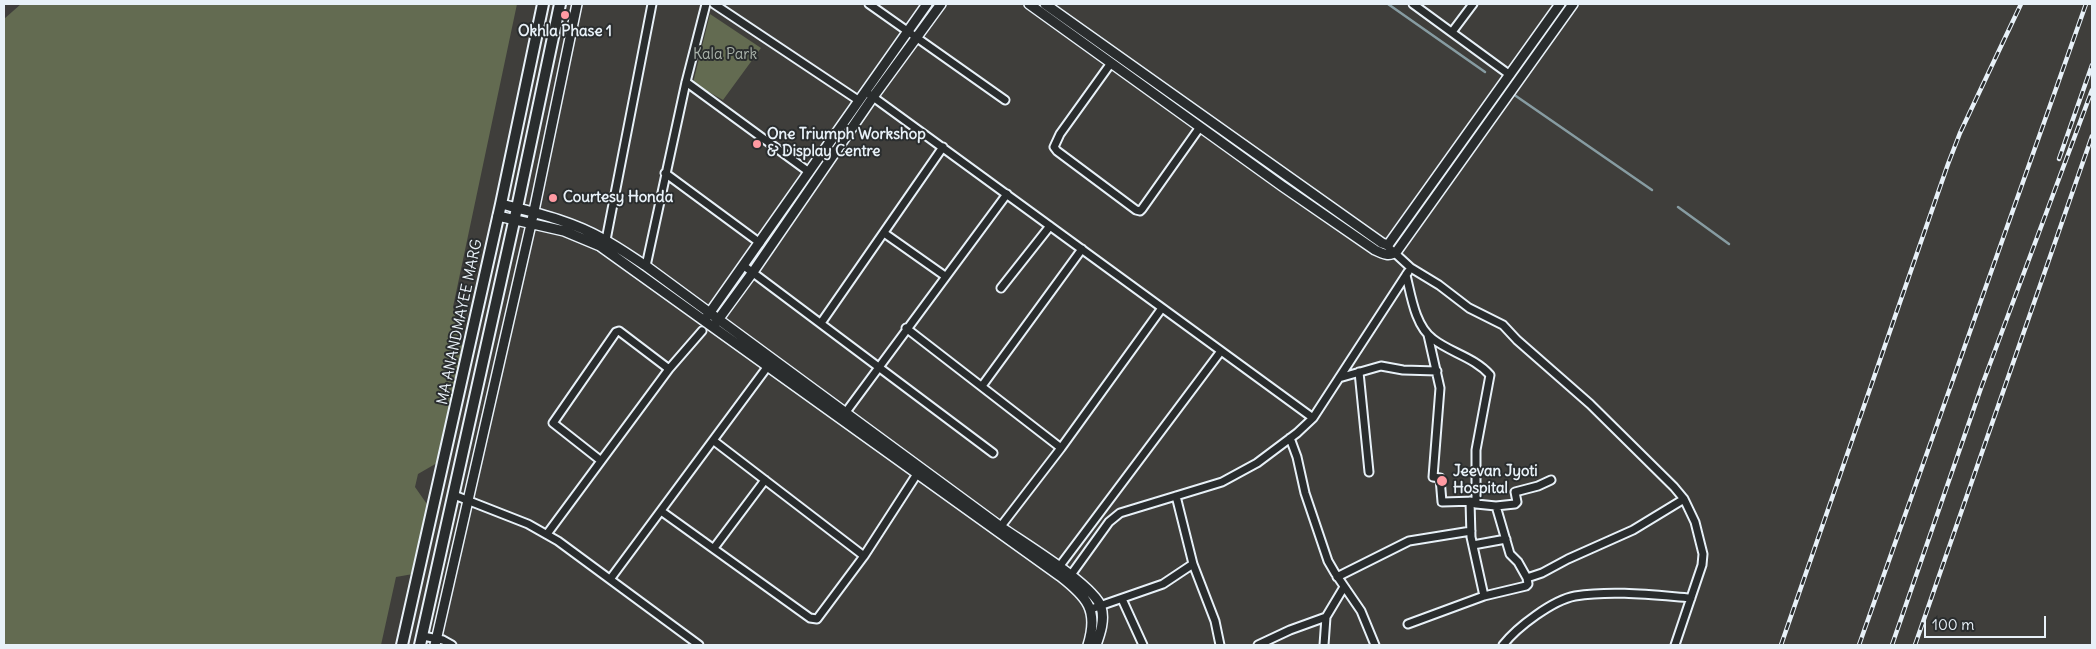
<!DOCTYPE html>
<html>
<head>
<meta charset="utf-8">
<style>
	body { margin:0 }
	#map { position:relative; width:2096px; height:649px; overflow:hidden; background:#3f3e3b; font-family:Delius,sans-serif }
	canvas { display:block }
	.frame { position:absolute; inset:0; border:5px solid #e8f1f8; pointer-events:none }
	.scale { position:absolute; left:1924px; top:616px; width:122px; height:22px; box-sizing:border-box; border:2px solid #e8f1f8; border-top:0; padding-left:6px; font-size:15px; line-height:18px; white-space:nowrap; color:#e8f1f8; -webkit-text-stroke:4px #2a2d2e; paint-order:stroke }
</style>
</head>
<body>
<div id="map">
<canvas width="2096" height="649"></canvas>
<div class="frame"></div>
<div class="scale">100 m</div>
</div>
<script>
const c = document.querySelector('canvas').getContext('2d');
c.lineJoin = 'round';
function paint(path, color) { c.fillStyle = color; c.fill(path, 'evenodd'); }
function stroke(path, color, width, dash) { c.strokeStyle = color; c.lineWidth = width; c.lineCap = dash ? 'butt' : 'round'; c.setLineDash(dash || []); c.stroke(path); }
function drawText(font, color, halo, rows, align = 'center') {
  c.font = font + ' Delius,sans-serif'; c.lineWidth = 4; c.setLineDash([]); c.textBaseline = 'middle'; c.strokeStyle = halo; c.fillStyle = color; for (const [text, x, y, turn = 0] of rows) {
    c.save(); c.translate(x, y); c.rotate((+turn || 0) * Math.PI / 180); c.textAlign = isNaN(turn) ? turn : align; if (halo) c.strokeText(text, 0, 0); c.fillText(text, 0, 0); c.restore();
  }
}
const green = new Path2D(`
	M 21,4 L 517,4 L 453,307 L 462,346 L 437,463 L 418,474 L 415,487 L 429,507 L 413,574 L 396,577 L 381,645 L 4,645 L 4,19 Z
	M 710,14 L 761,48 L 723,100 L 693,83 Z`);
const stream = new Path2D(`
	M 1388,4 L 1485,72
	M 1513,94 L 1652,190
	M 1678,207 L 1729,244`);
const minor = new Path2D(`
	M 714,4 L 858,100
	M 869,4 L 1005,100
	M 1413,4 L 1510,75
	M 1452,32 L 1473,4
	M 1111,63 L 1060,134 L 1054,147 L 1057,151 L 1136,210 L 1140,211 L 1142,209 L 1200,127
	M 686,82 L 809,172
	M 869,94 L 1313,418
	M 665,173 L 760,243
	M 884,233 L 945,276
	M 606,240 L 652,4
	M 1385,244 L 1411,268 L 1439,285 L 1469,308 L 1503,325 L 1517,340 L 1590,404 L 1674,487 L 1684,499 L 1695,522 L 1703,554 L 1702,565 L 1675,645
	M 646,266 L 686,82 L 706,4
	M 744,266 L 993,453
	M 1406,275 C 1411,295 1415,326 1433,339 C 1451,353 1474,357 1490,375 L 1476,450 L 1476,504 L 1496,506 L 1510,554 L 1518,562 L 1527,578 L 1542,573 L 1568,559 L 1633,530 L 1684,499
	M 1001,288 L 1050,226
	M 821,323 L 943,147
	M 906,328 L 1061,448
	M 1428,335 L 1440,388 L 1433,477 L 1440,478 L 1442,502 L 1476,501
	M 1359,372 L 1369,472
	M 1339,378 L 1381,366 L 1403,370 L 1437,371
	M 982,386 L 1082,249
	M 843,416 L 1007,194
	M 1290,438 L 1297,457 L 1305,493 L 1328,561 L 1335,573 L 1361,611 L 1375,645
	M 714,441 L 864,556
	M 600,460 L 553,423 L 616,332 L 619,331 L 669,369
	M 454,495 L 528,524 L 558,541 L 699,645
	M 1176,496 L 1193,564 L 1215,621 L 1220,645
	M 1470,501 L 1471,537 L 1484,596
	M 1496,506 L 1515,504 L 1517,502 L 1515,492 L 1538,486 L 1551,480
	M 661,511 L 810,618 L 817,619 L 864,556 L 917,474
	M 998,530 L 1061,448 L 1162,308
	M 547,534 L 669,369 L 702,331
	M 1473,545 L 1506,539
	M 714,548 L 765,480
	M 1059,567 L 1221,351
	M 1337,577 L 1409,541 L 1471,531
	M 611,578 L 768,366
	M 1068,579 L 1109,522 L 1120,513 L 1222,482 L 1257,463 L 1297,433 L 1313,418 L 1408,272
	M 1122,599 L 1143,645
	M 1091,609 L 1163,584 L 1193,564
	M 1408,624 L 1484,596 L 1526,586 L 1528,584 L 1527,578
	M 423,636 L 443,640 L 452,645
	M 1258,645 L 1290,630 L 1326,617
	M 1324,645 L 1326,617 L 1344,587
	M 1503,645 C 1517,627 1553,600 1575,596 C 1613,590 1653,595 1691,598`);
const tertiary = new Path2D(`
	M 1029,4 L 1282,186 L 1375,250 C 1383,254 1390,257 1397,251 L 1573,4
	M 1045,4 L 1382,243 L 1388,245 L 1560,4
	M 501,204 C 536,213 572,221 603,239 C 618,247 632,257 646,266 L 1001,527 C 1022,542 1094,585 1101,607 C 1105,620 1100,634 1096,645
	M 498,216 L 564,231 L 600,246 L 1060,576 C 1087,597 1099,610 1088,645
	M 706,318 L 927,4
	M 715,324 L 753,272 L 873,97 L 941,4
	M 435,645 L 534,211 L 577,4`);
const secondary = new Path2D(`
	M 402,645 L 501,204 L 543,4
	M 420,645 L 517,208 L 560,4`);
const rail = new Path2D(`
	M 2059,159 L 2092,65
	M 1781,645 L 1948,164 L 1960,133 L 2021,4
	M 1859,645 L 2086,4
	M 1892,645 L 1981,388 L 2092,90
	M 1915,645 L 2092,136`);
const markers = [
	[565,15,5,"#ff9aa2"],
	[757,144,5,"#ff9aa2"],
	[553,198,5,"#ff9aa2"],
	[1442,481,6,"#ff9aa2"]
];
const poiNames = [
	["Okhla Phase 1",565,32,"center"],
	["One Triumph Workshop",767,135],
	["& Display Centre",767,152],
	["Courtesy Honda",563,198],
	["Jeevan Jyoti",1453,472],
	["Hospital",1453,489]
];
const parkNames = [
	["Kala Park",725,55]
];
const streetNames = [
	["MA ANANDMAYEE MARG",460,322,-78]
];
paint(green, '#636b51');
stroke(stream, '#879ca2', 2.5);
stroke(minor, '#e8f1f8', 11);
stroke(tertiary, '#e8f1f8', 12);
stroke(secondary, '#e8f1f8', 14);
stroke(minor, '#2a2d2e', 7);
stroke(tertiary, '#2a2d2e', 9);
stroke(secondary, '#2a2d2e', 10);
stroke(rail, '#e8f1f8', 4.5);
stroke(rail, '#2a2d2e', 2.5, [8]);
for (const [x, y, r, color] of markers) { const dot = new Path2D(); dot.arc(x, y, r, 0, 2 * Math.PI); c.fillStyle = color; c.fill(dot); stroke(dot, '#2a2d2e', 2); }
drawText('bold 15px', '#e8f1f8', '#2a2d2e', poiNames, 'left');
drawText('15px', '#acb5ad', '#2a2d2e', parkNames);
drawText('15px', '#e8f1f8', '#2a2d2e', streetNames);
</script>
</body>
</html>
